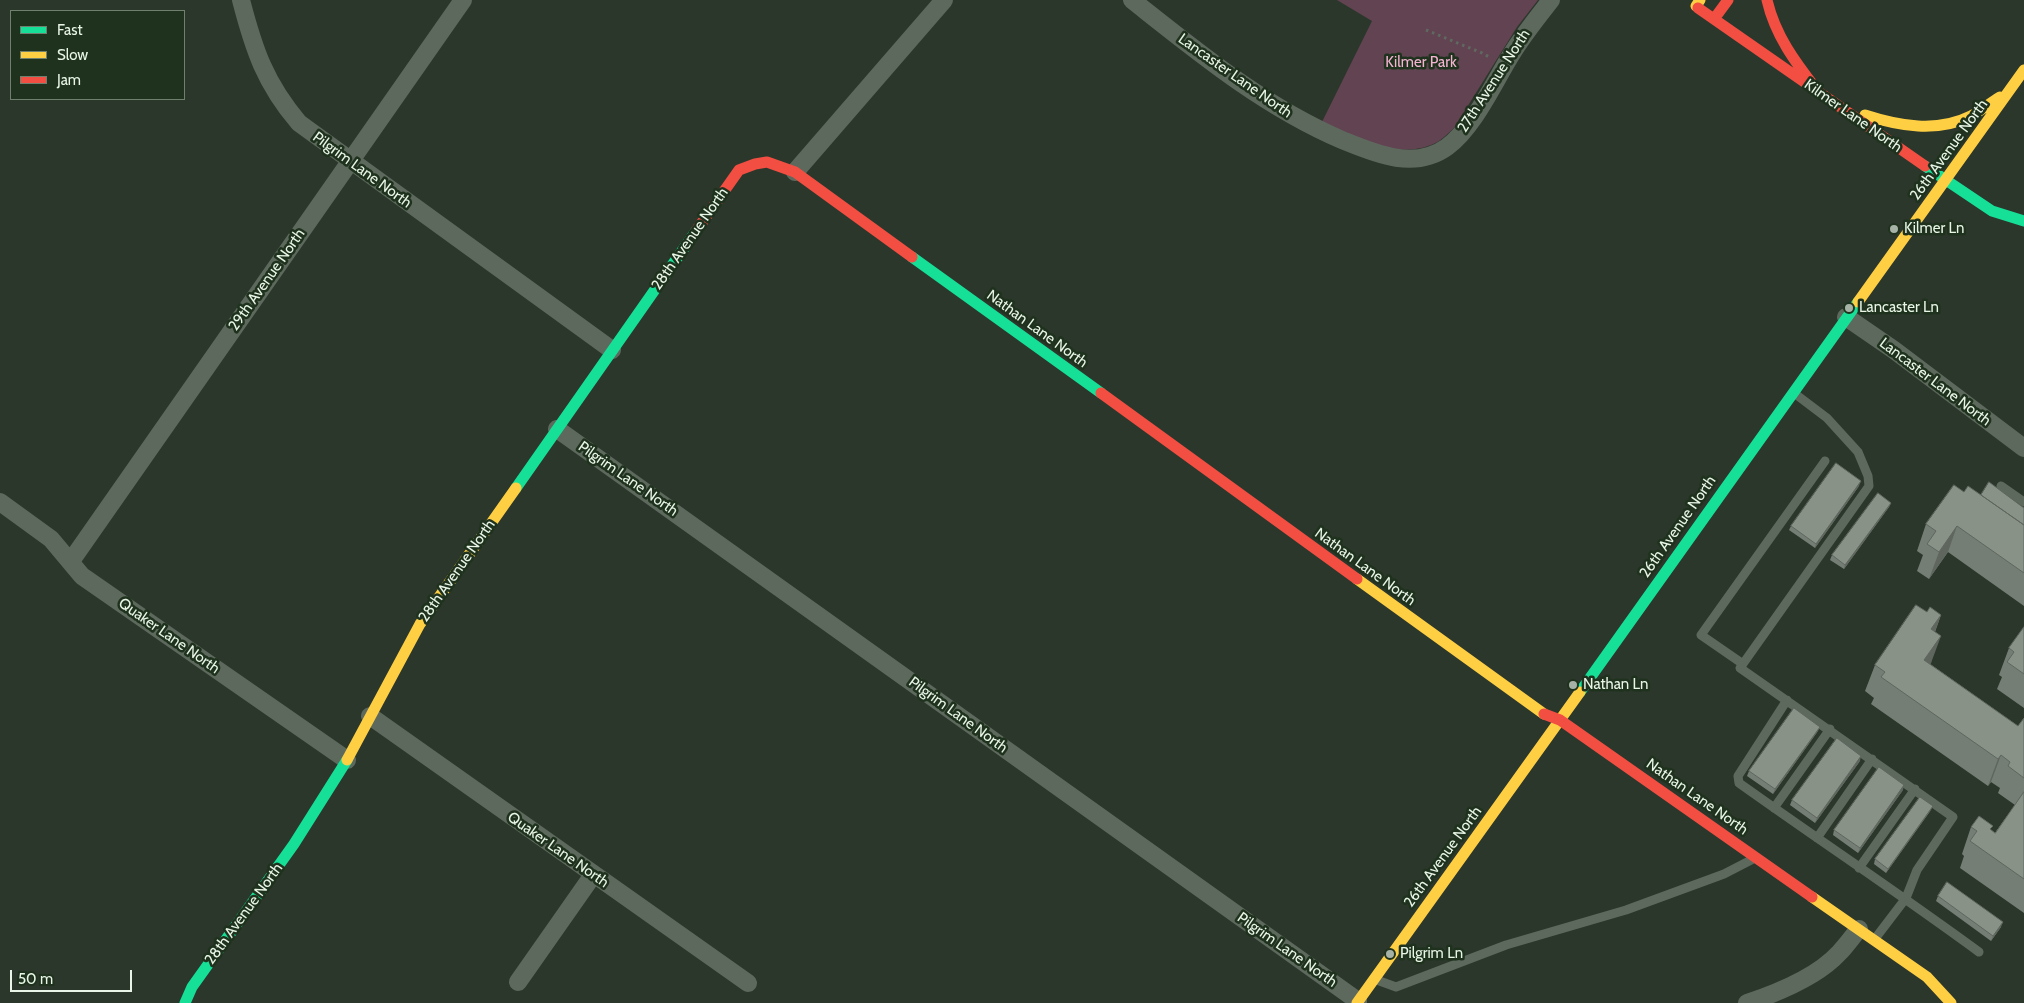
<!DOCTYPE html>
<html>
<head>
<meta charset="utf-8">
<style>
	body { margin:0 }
	#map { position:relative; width:2024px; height:1003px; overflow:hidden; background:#2c372c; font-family:Cabin,sans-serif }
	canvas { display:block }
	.legend { position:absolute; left:10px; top:10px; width:175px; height:90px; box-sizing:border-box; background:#1e321d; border:1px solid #6f806e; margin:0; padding:6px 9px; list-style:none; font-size:15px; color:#e8f5e7 }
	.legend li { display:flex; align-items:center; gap:10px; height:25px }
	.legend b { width:25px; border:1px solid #6f806e }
	.scale { position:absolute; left:10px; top:970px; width:122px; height:22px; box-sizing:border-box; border:2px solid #e8f5e7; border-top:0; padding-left:6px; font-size:15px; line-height:18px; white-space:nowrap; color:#e8f5e7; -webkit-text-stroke:4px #1e321d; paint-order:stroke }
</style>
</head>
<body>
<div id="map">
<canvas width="2024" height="1003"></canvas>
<ul class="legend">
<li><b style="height:6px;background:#16e098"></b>Fast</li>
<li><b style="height:6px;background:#ffcf43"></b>Slow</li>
<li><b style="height:6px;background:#f24e42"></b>Jam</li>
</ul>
<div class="scale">50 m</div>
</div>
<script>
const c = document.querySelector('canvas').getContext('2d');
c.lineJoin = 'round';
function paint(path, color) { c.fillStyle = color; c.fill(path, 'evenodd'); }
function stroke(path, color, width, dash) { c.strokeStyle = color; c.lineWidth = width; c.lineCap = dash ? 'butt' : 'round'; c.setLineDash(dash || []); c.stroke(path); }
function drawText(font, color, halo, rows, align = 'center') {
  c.font = font + ' Cabin,sans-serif'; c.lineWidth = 5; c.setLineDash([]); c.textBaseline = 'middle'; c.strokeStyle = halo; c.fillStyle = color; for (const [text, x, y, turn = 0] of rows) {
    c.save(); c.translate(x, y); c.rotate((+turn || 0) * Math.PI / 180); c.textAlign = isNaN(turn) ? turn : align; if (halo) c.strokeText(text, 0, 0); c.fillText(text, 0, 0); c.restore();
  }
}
const green = new Path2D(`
	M 1337,0 L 1538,0 L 1517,27 L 1454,128 C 1449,132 1445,137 1439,141 C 1401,163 1357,138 1321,124 L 1372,21 Z`);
const path = new Path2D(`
	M 1426,30 L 1482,53 L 1491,58`);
const lane = new Path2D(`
	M 1794,393 L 1827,418 L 1858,452 L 1868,476 L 1869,486 L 1740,668 L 1953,817 L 1917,870 L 1906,898 L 1874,940
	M 2001,486 L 2024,502
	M 1743,664 L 1701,635 L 1825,461
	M 1787,700 L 1738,776 L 1739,783 C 1819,840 1900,894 1979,952
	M 1774,808 L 1830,729
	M 1817,838 L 1872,759
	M 1859,868 L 1915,789
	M 1374,979 L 1396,987 L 1506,945 L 1626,910 L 1724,874 L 1755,858`);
const street = new Path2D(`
	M 241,0 C 254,50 265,83 299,123 L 612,350
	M 1132,0 C 1199,53 1263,106 1342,140 C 1374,153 1414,171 1447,147 C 1474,127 1493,84 1511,55 C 1523,35 1537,18 1551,0
	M 795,172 L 944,0
	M 1846,317 L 1894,350 L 2024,448
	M 557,429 L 1358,1001
	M 0,502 L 51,539 L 82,576 L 347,760
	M 71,561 L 463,0
	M 370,716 L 748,983
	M 518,982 L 593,875
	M 1747,1003 C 1777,993 1817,977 1839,953 C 1846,946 1852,937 1859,929`);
const fast = new Path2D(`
	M 1925,166 L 1992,211 L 2024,221
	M 912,257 L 1101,393
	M 516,488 L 696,231
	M 1580,692 L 1858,302
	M 185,1003 L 192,987 L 294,844 L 347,760`);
const slow = new Path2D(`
	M 1696,6 L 1700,0
	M 1865,115 C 1899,126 1937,133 1971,116 C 1981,111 1990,103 2000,97
	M 1858,302 L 2024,70
	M 1357,579 L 1544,714
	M 347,760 L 420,624 L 516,488
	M 1812,897 L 1927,977 L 1951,1003
	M 1357,1003 L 1580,692`);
const jam = new Path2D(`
	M 1767,0 C 1775,35 1795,62 1817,90
	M 1698,8 L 1925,166
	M 1714,19 L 1728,0
	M 696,231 L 739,170 L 755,164 L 767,162 L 795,172 L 912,257
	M 1101,393 L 1357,579
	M 1544,714 L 1560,720 L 1812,897`);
const wall = new Path2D(`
	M 1859,486 L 1815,548 L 1789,530 L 1791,526 Z
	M 1964,492 L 1980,495 L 2024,508 L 2024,606 L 1948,552 L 1929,579 L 1917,571 L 1923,555 L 1917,551 L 1926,524 Z
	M 1891,503 L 1889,507 L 1844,569 L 1830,560 L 1832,555 Z
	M 1927,612 L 1941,615 L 1935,632 L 1931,663 L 1930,664 L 2018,726 L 2024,718 L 2024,913 L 1960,868 L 1964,856 L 1962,854 L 1971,827 L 1991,830 L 1995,833 L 2015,805 L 1998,793 L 2000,788 L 1991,782 L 1988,786 L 1871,704 L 1874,698 L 1865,691 L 1875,665 Z
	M 2024,627 L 2024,708 L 1997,689 L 2002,677 L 1999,675 L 2009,648 Z
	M 1818,731 L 1773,794 L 1747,776 L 1749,771 Z
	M 1860,761 L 1815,823 L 1790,805 L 1792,800 Z
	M 1903,790 L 1858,853 L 1833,835 L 1834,830 Z
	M 1931,810 L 1886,873 L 1874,864 L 1875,859 Z
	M 1938,896 L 2001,927 L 1991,941 L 1936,901 Z`);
const shadedWall = new Path2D(`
	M 1861,481 L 1859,486 L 1815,548 L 1816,544 Z
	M 1891,503 L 1889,507 L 1844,569 L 1845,565 Z
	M 1957,526 L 1948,552 L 1929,579 L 1939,552 Z
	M 1941,615 L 1931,642 L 1931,629 Z
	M 1941,636 L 1931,663 L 1914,687 L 1924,660 Z
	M 1820,727 L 1818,731 L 1773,794 L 1775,789 Z
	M 2001,755 L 1991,782 L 1988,786 L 1998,759 Z
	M 1861,756 L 1860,761 L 1815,823 L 1817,818 Z
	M 1904,785 L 1903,790 L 1858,853 L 1860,848 Z
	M 1933,806 L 1931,810 L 1886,873 L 1888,869 Z
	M 2003,922 L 2001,927 L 1991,941 L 1993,936 Z`);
const building = new Path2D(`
	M 1836,463 L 1861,481 L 1816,544 L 1791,526 Z
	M 1989,482 L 2024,508 L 2024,525 L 1981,495 Z
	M 1954,485 L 1964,492 L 1968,486 L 2024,525 L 2024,573 L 1957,526 L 1939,552 L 1927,544 L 1936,531 L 1926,524 Z
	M 1878,493 L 1891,503 L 1845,565 L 1832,555 Z
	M 1916,605 L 1927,612 L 1930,607 L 1941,615 L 1931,629 L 1941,636 L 1924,660 L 2018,726 L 2024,718 L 2024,778 L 2008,766 L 2010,762 L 2001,755 L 1998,759 L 1881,677 L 1885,672 L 1875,665 Z
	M 2024,627 L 2024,674 L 2007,662 L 2014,652 L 2009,648 Z
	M 1794,708 L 1820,727 L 1775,789 L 1749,771 Z
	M 1837,738 L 1861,756 L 1817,818 L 1792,800 Z
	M 1879,767 L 1904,785 L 1860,848 L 1834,830 Z
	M 2024,792 L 2024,879 L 1970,841 L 1977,831 L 1971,827 L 1979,816 L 1993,826 L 1990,829 L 1995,833 Z
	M 1920,797 L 1933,806 L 1888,869 L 1875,859 Z
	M 1947,882 L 2003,922 L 1993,936 L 1938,896 Z`);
const markers = [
	[1894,229,5,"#a6b2a6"],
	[1849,308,5,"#a6b2a6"],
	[1573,685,5,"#a6b2a6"],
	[1390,954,5,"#a6b2a6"]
];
const parkNames = [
	["Kilmer Park",1421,63]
];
const streetNames = [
	["Lancaster Lane North",1235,76,35],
	["27th Avenue North",1494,81,-57],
	["Kilmer Lane North",1853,116,35],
	["26th Avenue North",1949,150,-54],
	["Pilgrim Lane North",362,170,36],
	["28th Avenue North",690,239,-55],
	["29th Avenue North",267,280,-55],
	["Nathan Lane North",1037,329,36],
	["Lancaster Lane North",1935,382,37],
	["Pilgrim Lane North",628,479,35],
	["26th Avenue North",1678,527,-55],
	["Nathan Lane North",1365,567,36],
	["28th Avenue North",457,571,-55],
	["Quaker Lane North",169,636,35],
	["Pilgrim Lane North",958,715,36],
	["Nathan Lane North",1697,797,35],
	["Quaker Lane North",558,850,35],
	["26th Avenue North",1443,857,-54],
	["28th Avenue North",244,914,-54],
	["Pilgrim Lane North",1287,950,35]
];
const poiNames = [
	["Kilmer Ln",1904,229],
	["Lancaster Ln",1859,308],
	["Nathan Ln",1583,685],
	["Pilgrim Ln",1400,954]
];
paint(green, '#624351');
stroke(path, '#606960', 3, [2.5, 4]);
stroke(lane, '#5e695e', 9);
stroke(street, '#5e695e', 18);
stroke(fast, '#16e098', 11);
stroke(slow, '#ffcf43', 11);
stroke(jam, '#f24e42', 11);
paint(wall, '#757e74');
paint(shadedWall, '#5f665e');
paint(building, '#889287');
stroke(building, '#5f665e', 1);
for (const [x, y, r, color] of markers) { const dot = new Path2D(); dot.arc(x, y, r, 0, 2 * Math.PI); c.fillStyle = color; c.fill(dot); stroke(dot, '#1e321d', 2); }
drawText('15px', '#f6b3d2', '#1e321d', parkNames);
drawText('15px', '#e8f5e7', '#1e321d', streetNames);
drawText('15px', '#e8f5e7', '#1e321d', poiNames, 'left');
</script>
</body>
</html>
